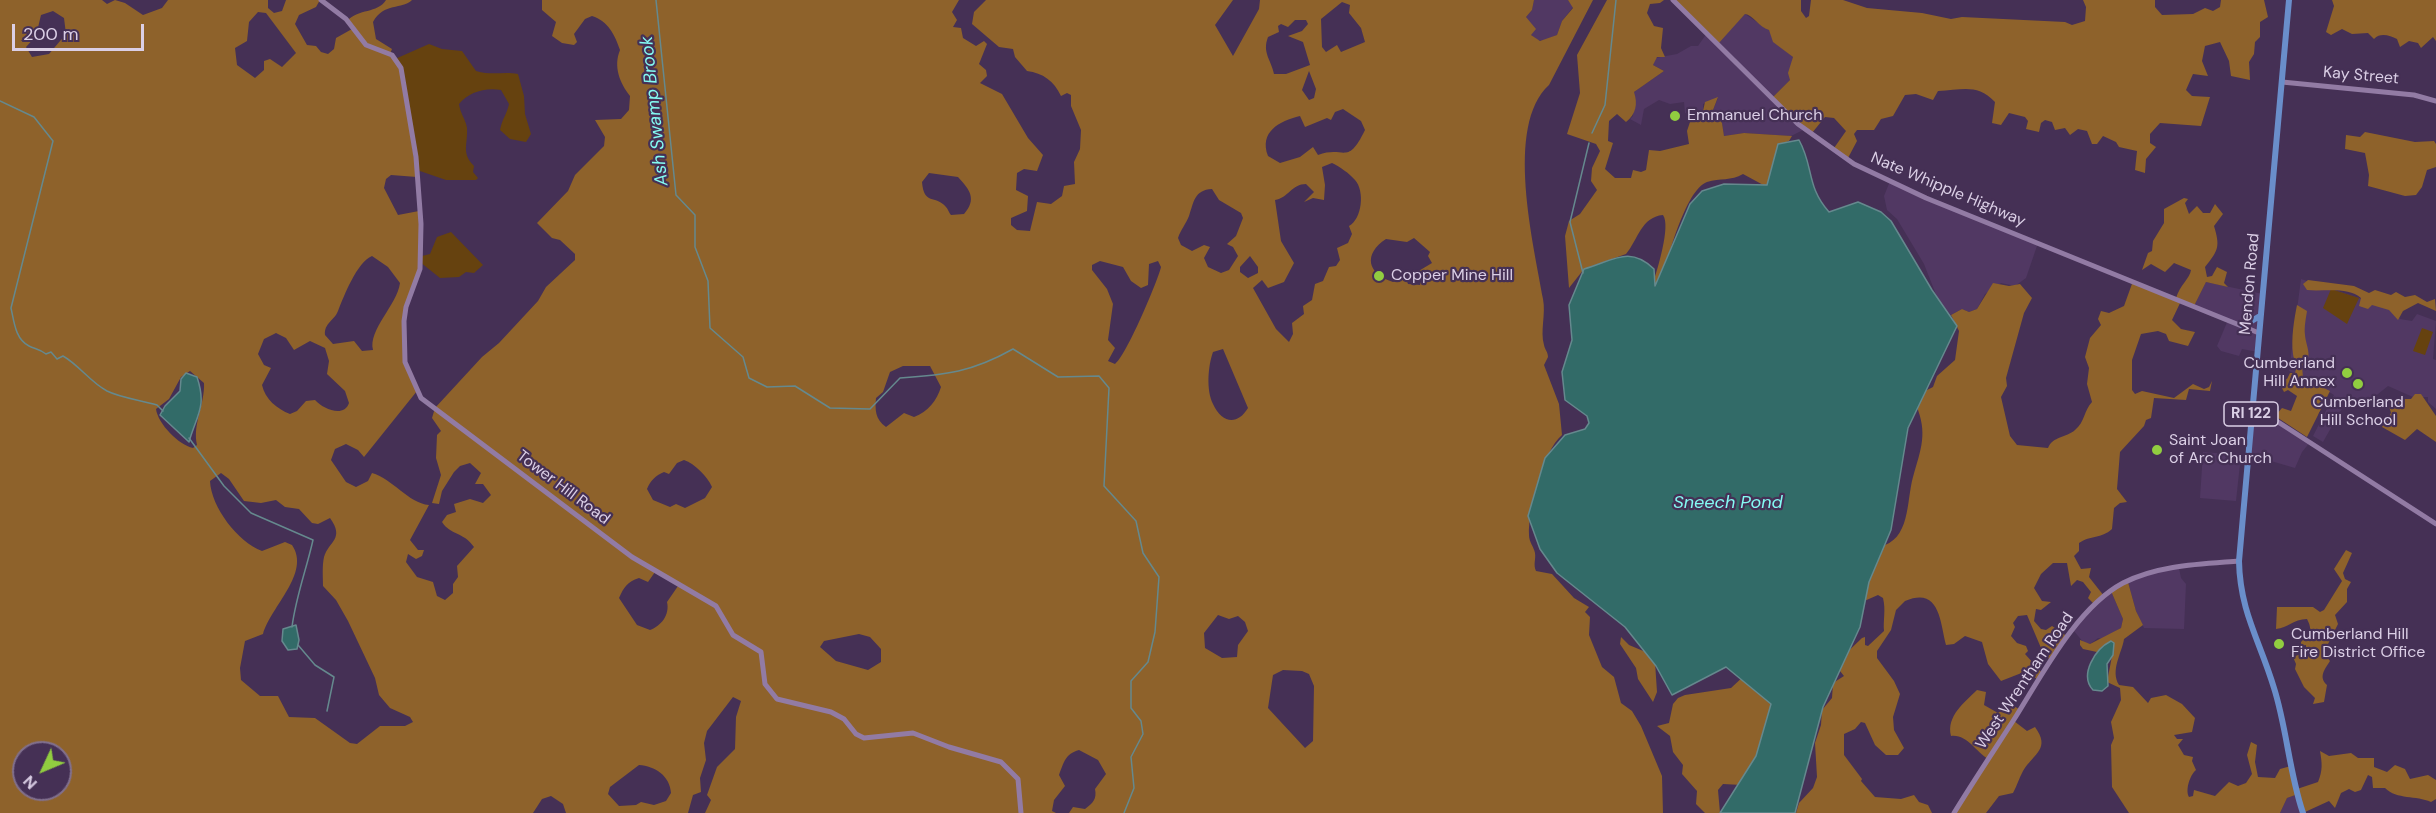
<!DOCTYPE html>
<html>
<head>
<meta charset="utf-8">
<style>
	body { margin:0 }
	#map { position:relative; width:2436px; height:813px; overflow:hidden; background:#453055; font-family:"DM Sans",sans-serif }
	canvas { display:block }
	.north { position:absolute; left:12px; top:741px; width:60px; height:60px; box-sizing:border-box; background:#453055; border:2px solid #81708f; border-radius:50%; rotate:226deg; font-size:16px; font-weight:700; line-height:24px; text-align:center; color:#dbcfe6 }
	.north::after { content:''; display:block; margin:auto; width:21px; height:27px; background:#91cd40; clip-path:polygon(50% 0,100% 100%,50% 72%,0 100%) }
	.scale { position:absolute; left:12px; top:24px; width:132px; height:27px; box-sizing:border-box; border:3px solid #dbcfe6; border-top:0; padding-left:8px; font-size:18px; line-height:21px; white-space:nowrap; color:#dbcfe6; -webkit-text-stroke:4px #453055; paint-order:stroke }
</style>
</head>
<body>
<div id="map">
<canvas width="2436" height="813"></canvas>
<div class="north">N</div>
<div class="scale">200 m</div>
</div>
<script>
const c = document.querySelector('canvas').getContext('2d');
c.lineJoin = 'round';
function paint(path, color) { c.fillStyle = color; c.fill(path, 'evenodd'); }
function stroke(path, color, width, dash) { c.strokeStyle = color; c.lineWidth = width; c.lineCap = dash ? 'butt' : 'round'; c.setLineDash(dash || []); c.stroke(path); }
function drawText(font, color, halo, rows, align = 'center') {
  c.font = font + ' "DM Sans",sans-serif'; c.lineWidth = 4.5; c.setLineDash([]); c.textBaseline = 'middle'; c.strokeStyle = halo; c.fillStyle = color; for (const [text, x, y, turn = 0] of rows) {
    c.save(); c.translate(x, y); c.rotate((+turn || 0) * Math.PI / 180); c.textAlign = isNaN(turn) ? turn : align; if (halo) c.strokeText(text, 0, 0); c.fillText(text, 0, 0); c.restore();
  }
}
const built = new Path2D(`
	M 1534,0 L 1568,0 L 1573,7 L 1562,21 L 1557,35 L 1544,41 L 1535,40 L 1531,35 L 1526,17 L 1532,10 Z
	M 1745,14 L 1769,30 L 1775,42 L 1793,57 L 1790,80 L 1772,98 L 1803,130 L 1791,136 L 1744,133 L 1724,136 L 1722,123 L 1713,110 L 1718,98 L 1703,104 L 1703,111 L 1692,116 L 1685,113 L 1684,102 L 1670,104 L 1659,100 L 1644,109 L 1641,125 L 1630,119 L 1633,116 L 1634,92 L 1664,71 L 1653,65 L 1655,58 L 1677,54 L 1691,46 L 1698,46 L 1707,33 L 1725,34 Z
	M 1890,181 L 2038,243 L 2026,278 L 2015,286 L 2001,283 L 1985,294 L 1977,309 L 1969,312 L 1962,309 L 1951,315 L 1939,302 L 1924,264 L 1897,219 L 1887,210 L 1884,196 Z
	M 2301,279 L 2393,309 L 2400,319 L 2412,321 L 2417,314 L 2436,321 L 2433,359 L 2436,360 L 2436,409 L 2428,402 L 2428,397 L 2413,397 L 2388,386 L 2373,398 L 2362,400 L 2349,396 L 2323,442 L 2313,436 L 2334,395 L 2310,380 L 2289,371 Z
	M 2206,282 L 2263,294 L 2258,352 L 2242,349 L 2239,356 L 2221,351 L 2217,346 L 2228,320 L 2194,306 Z
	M 2254,406 L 2311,441 L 2302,452 L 2295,468 L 2271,461 L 2264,463 L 2248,461 Z
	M 2203,452 L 2241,455 L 2236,501 L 2200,498 Z
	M 2179,568 L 2181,578 L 2186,584 L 2184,629 L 2144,628 L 2136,611 L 2128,582 L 2147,574 Z
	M 2111,591 L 2123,619 L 2121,628 L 2103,639 L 2098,638 L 2090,644 L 2084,643 L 2073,630 L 2082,618 Z
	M 2298,794 L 2305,813 L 2280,813 L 2287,798 Z`);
const green = new Path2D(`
	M 429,44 L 442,49 L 462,51 L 476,71 C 494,76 502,71 518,74 L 524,96 L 525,114 L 531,134 L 526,142 L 510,139 L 500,130 C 502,119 507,114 509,104 L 501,90 C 486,87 468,92 459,104 C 460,113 466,120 467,128 C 468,144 461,153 474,166 L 473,172 L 478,178 L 476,180 L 446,180 L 417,170 L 395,59 Z
	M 451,232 L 483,265 L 474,273 L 466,272 L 459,277 L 440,278 L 420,262 L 422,256 L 430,254 L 437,237 Z
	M 2331,289 L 2359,298 L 2347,324 L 2323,308 Z
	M 2422,328 L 2433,332 L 2425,355 L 2413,351 Z`);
const forest = new Path2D(`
	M 0,0 L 102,0 L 107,4 L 115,0 L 125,3 L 143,15 L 162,8 L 168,0 L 268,0 L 268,8 L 274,13 L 282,11 L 286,0 L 320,0 L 316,7 L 299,15 L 295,24 L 307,45 L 316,46 L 321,52 L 328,54 L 334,49 L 336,38 L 352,29 L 347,21 C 359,8 377,14 386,0 L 412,0 C 402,10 384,2 373,22 L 376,39 L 392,49 L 390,54 L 400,66 L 417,177 L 391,175 L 386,179 L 384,188 L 398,215 L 419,211 L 420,270 L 405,307 L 405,363 L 417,391 L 364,457 L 358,450 L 346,444 L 335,449 L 331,460 L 346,482 L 356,487 L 368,481 L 372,473 C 393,479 408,503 429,505 L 410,540 L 418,550 L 424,550 L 422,556 L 416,559 L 408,554 L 406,562 L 417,577 L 433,582 L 437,596 L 445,600 L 453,593 L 453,584 L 458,577 L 457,566 L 474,547 C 464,532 450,535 442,522 L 447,515 L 456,512 L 454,504 L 470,499 L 483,503 L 491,495 L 483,484 L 475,484 L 481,473 L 470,463 L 460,466 L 454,472 L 442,491 L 439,504 L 432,503 L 441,475 L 436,458 L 437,435 L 441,431 L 432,418 L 435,408 L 482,357 L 499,343 L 538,301 L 546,287 L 575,260 L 575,254 L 560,240 L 552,238 L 537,223 L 568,191 L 575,175 L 604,146 L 605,137 L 595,120 L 621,119 L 629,110 L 630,96 C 620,83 613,67 620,50 C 615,35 608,21 592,16 L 585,19 L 574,34 L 577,42 L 574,45 L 562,43 L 552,36 L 556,22 L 542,10 L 542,0 L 959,0 L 952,12 L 957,20 L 953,27 L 961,28 L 963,38 L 976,46 L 984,41 L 987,44 L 979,64 L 986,70 L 987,76 L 980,83 L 1002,94 L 1028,138 L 1043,155 L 1037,171 L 1024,169 L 1017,173 L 1016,190 L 1028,196 L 1027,211 L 1011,218 L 1011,225 L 1017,230 L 1030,231 L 1037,202 L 1051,204 L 1062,196 L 1064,186 L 1075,184 L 1074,162 L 1080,149 L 1081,130 L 1071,106 L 1071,95 L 1067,93 L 1061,96 C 1054,81 1043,73 1027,71 L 1015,57 L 1013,49 L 999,47 L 972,24 L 974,12 L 986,0 L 1233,0 L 1215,25 L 1233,56 L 1259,9 L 1260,0 L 1534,0 L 1532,10 L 1526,17 L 1536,29 L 1531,35 L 1540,41 L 1557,35 L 1562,21 L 1573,8 L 1568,0 L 1593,0 L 1549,85 C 1504,126 1534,245 1543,299 C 1546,314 1540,331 1544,345 C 1545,350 1548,352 1548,357 L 1544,365 L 1559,404 L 1562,435 C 1543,451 1528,510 1529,535 C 1529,542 1534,547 1535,553 C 1536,560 1533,564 1536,571 L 1552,574 L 1574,598 L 1589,607 L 1585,612 L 1590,617 L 1589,635 L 1602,667 L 1614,677 L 1621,703 L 1632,711 L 1641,726 L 1662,776 L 1663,813 L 1069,813 L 1073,807 L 1085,809 C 1093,803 1097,799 1095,789 L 1106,774 L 1098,760 L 1079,750 C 1065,754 1064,762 1059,775 L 1065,786 L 1054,800 L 1052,811 L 1056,813 L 705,813 L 711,800 L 707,795 L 717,767 L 735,749 L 736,717 L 741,701 L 733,697 L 707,731 L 704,743 L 706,760 L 700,778 L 701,792 L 693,795 L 688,813 L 566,813 L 563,804 L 551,796 L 542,799 L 533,813 L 0,813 ZM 1342,2 L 1350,5 L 1349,13 L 1361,28 L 1365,42 L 1341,52 L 1337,45 L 1326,52 L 1322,47 L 1321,19 ZM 53,11 L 64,18 L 66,34 L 49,54 L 32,57 L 26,47 L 36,36 L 41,15 ZM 258,12 L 266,13 L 296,53 L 282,67 L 270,59 L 264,61 L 264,70 L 255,78 L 237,65 L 235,48 L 247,41 L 249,22 ZM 1295,20 L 1306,20 L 1308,24 L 1302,31 L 1288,36 L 1303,42 L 1310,65 L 1286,74 L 1274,74 C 1271,59 1262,53 1268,37 L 1279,32 L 1278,26 L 1281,24 L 1288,27 ZM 1309,71 L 1316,89 L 1314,98 L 1309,100 L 1302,90 ZM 1343,109 L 1361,121 L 1365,130 C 1347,167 1345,145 1318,155 L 1313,147 L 1300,157 L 1280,163 L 1268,156 C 1259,132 1279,121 1300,116 L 1305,127 L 1327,118 L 1331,120 L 1335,112 ZM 1332,163 C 1340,167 1349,173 1355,180 C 1365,191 1362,219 1349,226 L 1352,234 L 1348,243 L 1337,248 L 1340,260 L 1336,266 L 1329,267 L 1323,281 L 1315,284 L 1312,300 L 1303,306 L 1304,314 L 1292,323 L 1293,334 L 1289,342 L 1276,329 L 1253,288 L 1262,280 L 1268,288 L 1284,282 L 1294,263 L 1281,241 L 1275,200 C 1288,198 1292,184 1306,184 L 1314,192 L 1304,202 L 1313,198 L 1324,200 L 1325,185 L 1322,167 ZM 929,173 L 958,177 C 970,190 977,199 964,214 L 951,215 C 949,213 948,209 946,207 C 935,194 924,206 922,182 ZM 1212,189 L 1219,200 L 1241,213 L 1243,218 L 1236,236 L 1227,244 L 1233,247 L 1238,256 L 1229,270 L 1221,273 L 1208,267 L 1204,258 L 1210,247 L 1204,245 L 1192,251 L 1181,245 L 1178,238 C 1181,229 1186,224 1189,216 C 1194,202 1194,190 1212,189 ZM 1414,238 L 1430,252 L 1428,256 L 1432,263 L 1417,272 L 1422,279 L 1420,285 L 1408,284 L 1405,276 L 1393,282 C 1367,274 1363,254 1386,239 L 1407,242 ZM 372,256 L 388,267 L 400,283 C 397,305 368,330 373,350 L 362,351 L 354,341 L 333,344 L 325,335 C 324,323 334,321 338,311 C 344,296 357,262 372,256 ZM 1250,256 L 1258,267 L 1258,273 L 1248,278 L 1240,272 L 1240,267 ZM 1100,261 L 1123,267 L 1131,281 L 1141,288 L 1148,285 L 1149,264 L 1158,261 L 1161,267 C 1157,283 1126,356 1115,364 L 1108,361 L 1115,348 L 1108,340 L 1113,304 L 1107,289 L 1092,270 L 1092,265 ZM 276,333 L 286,338 L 294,350 L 310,341 L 325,348 L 329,361 L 327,374 L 345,391 L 349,403 C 344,418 323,409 315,400 L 306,401 L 297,411 L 290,414 C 277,409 265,399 262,385 L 271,368 L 264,365 L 258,354 L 264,339 ZM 1223,349 L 1248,408 C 1237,426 1222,423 1213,404 C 1206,390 1208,366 1213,352 ZM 903,366 L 930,366 L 941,387 C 937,400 928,412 914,417 L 904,413 L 886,427 C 875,419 875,410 876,398 L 883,392 L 890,372 ZM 190,371 L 204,383 C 205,404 192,425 197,445 L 193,448 C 179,445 158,424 156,409 L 169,399 L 181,377 ZM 684,460 C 695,464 707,476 712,487 L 705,498 L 685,508 L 676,504 L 670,507 L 653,500 L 647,489 C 651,480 655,476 664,472 L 669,474 L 677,463 ZM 221,473 L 229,479 L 244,501 L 261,503 L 276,500 L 285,507 L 299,509 L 312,523 L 318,524 L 330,518 C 345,539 329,541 324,557 C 322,566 323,577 323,586 L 336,600 L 348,621 L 375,678 L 379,695 L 390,708 L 410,717 L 413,722 L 405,726 L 380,726 L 357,744 L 350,743 L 315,718 L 289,717 L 278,696 L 260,696 L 241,680 L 240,668 L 245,641 L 263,634 C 271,606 311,573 292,545 L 285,542 L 262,551 C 238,542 211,507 210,481 ZM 655,572 L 678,586 L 667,602 C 670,615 661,626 650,630 L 637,625 L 619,598 C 624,587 627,582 639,578 L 648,582 ZM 1218,615 L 1229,619 L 1238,616 L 1245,622 L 1248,631 L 1238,645 L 1237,657 L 1222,658 L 1205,648 L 1204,633 ZM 859,634 L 870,637 L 881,649 L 881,662 L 868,670 L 836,661 L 820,647 L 824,641 ZM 1283,670 L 1302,671 L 1309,674 L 1314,686 L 1313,741 L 1305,748 L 1268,708 L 1273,675 ZM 24,753 L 60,753 L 60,789 L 24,789 ZM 639,765 C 655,766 670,776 671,793 L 666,801 L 654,805 L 641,802 L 636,805 L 619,806 L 608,794 L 610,787 Z
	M 1607,0 L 1664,0 L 1660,3 L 1650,4 L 1647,13 L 1654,26 L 1663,28 L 1661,48 L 1665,57 L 1657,57 L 1653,65 L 1664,71 L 1634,92 C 1638,104 1636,114 1626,122 L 1617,114 L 1609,121 L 1608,141 L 1613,143 L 1605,169 L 1615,178 L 1631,178 L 1633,170 L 1641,172 L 1646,170 L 1649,150 L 1660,151 L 1689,144 L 1687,131 L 1692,116 L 1703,111 L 1705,102 L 1718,97 L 1713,110 L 1722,123 L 1724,136 L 1744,133 L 1792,136 L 1789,141 L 1778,145 L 1776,173 L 1767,187 L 1743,174 C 1731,181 1720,178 1707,182 C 1685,190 1667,261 1661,283 L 1655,287 L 1653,283 C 1657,270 1671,226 1663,215 C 1641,217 1638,240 1626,254 L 1584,269 L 1569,288 L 1565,236 L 1569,221 L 1580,214 L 1597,190 L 1591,181 L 1592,168 L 1600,151 L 1596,144 L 1567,134 L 1580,93 L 1577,55 Z
	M 1674,0 L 1801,0 L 1801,11 L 1806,18 L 1809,16 L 1811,0 L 1843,0 L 1867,8 L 1922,13 L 1951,19 L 1962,17 L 2065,22 L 2072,25 L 2085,21 L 2086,7 L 2083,0 L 2155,0 L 2155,7 L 2162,15 L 2193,14 L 2205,8 L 2213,11 L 2220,7 L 2221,0 L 2264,0 L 2268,17 L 2260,22 L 2260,37 L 2255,42 L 2254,54 L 2249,62 L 2250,80 L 2231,76 L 2229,61 L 2220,42 L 2205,46 L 2202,61 L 2208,76 L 2193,74 L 2186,90 L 2192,96 L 2210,97 L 2201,126 L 2160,123 L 2150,134 L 2150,143 L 2156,147 L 2146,159 L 2145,173 L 2135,170 L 2137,151 L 2119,147 L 2116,142 L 2103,136 L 2097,144 L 2092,144 L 2087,131 L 2078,129 L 2070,135 L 2065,128 L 2055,130 L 2052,122 L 2045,120 L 2041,123 L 2039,132 L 2026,129 L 2028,121 L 2025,117 L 2009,113 L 2001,125 L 1992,123 L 1995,102 C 1977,83 1962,90 1938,91 L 1933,100 L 1916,94 L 1905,95 L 1893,116 L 1881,119 L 1874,130 L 1857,130 L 1854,134 L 1857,141 L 1848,158 L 1834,148 L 1846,131 L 1834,118 L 1825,117 L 1812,133 L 1772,98 L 1790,80 L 1788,73 L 1793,57 L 1773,42 L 1769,30 C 1759,27 1753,15 1745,14 L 1718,44 Z
	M 2332,0 L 2436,0 L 2436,41 L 2433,37 L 2421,48 L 2418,43 L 2409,41 L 2400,47 L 2397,39 C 2390,36 2381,32 2374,39 L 2368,33 L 2352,34 L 2342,29 L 2331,35 L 2326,32 L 2334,6 Z
	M 2365,132 L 2415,142 L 2434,141 L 2436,144 L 2436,167 L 2427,170 L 2422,187 L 2416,195 L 2405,196 L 2368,186 L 2369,175 L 2365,153 L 2345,149 L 2346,135 L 2360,137 Z
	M 2184,198 L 2188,199 L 2185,203 L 2189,214 L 2197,206 L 2203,213 L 2210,213 L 2215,204 L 2223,214 L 2214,226 C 2220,246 2219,250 2205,267 L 2207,277 L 2212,276 L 2217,267 L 2227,272 L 2224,283 L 2228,287 L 2206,282 L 2194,306 L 2181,301 L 2172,320 L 2181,329 L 2195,332 L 2188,346 L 2169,341 L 2166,334 L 2158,331 L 2141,334 L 2132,360 L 2132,390 L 2135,394 L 2142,391 L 2174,398 L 2193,384 L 2204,389 L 2209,387 L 2212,381 L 2210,391 L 2189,389 L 2186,400 L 2154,398 L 2151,418 L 2146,420 L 2144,426 L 2120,452 L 2117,489 L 2127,502 L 2120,503 L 2114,508 L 2112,529 C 2101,539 2091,535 2079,543 L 2079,551 L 2074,556 L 2081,569 L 2091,568 L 2089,577 L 2104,596 L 2095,605 L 2088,598 L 2091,592 L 2083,582 L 2077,580 L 2071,586 L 2067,563 L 2053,563 L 2041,574 L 2034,588 L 2042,601 L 2051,602 L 2041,610 L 2036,609 L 2034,621 L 2041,629 L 2046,630 L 2052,626 L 2068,637 L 2052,661 L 2044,655 L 2027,615 L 2018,616 L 2013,623 L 2015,627 L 2011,636 L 2017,643 L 2026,646 L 2028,651 L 2025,654 L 2043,674 L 2039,680 L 2024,672 L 2001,681 L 1988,664 L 1982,642 L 1965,636 L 1954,644 L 1946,645 C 1940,622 1940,586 1905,601 L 1896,610 L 1891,630 L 1877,651 L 1877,658 L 1894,681 L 1900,694 L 1893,717 L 1894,730 L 1904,748 L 1898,755 L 1886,755 L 1875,745 L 1865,723 L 1861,722 L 1855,729 L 1844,734 L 1844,755 L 1862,779 L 1861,781 L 1875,797 L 1901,799 L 1914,795 L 1919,802 L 1928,805 L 1932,813 L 1796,813 L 1799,803 L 1813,788 L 1817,777 L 1815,743 L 1821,725 L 1822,710 L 1832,698 L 1833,683 L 1844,676 L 1836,666 L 1837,662 L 1862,638 L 1865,637 L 1865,645 L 1868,646 L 1884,631 C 1883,620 1886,610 1883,598 L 1878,595 L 1862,602 L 1879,547 C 1911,540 1906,502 1913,477 C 1921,449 1928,433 1916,405 L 1923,392 L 1933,387 L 1937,376 L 1955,360 L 1959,331 L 1951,315 L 1962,309 L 1969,312 L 1977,309 L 1993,283 L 2009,286 L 2020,284 L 2032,298 L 2024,313 L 2006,378 L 2007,386 L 2001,397 L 2010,436 L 2017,445 L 2048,448 C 2053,436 2066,438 2075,430 C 2085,422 2084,410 2092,402 L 2087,384 L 2089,368 L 2085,357 L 2090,338 L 2101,325 L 2098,319 L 2101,311 L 2109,313 L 2124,306 L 2133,281 L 2176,298 C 2180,285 2190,278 2191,270 L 2174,263 L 2165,272 L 2151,264 L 2142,270 L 2148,253 L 2152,251 L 2153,241 L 2164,223 L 2164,209 Z
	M 2308,280 L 2354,286 L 2369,293 L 2375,290 L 2391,295 L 2396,292 L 2405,297 L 2415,295 L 2427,302 L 2435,299 L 2436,311 L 2418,303 L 2403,311 L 2398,320 L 2389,310 L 2372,305 L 2368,309 L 2359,306 L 2361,298 C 2348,286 2323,292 2307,290 L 2303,284 Z
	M 2297,305 L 2307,311 C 2306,318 2304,327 2305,335 C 2306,347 2314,357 2302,366 L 2303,378 L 2330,391 L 2307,437 L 2275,416 L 2282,408 L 2291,411 L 2297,396 L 2288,390 L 2284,392 L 2280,384 L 2283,378 L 2287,379 L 2290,373 L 2295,373 C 2298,364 2294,362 2293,354 C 2291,338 2294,320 2297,305 Z
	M 2415,394 L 2421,394 L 2436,416 L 2436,442 L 2417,429 L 2405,440 L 2382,427 L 2391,413 L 2387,399 L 2411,399 Z
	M 2346,550 L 2352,553 L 2343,573 L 2345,579 L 2351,582 L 2347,589 L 2347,602 L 2335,615 L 2338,624 L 2327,646 L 2326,656 L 2330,661 C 2325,669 2318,677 2327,685 L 2324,702 L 2313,704 L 2315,698 L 2304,687 L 2295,669 L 2296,664 L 2293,657 L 2306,652 L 2306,645 L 2301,646 L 2301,642 C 2310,633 2313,631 2307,619 C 2293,619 2288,628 2276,629 L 2277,607 L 2313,607 L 2320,612 L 2324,610 L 2342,581 L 2334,569 Z
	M 2128,582 L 2136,611 L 2143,625 L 2124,639 C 2122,653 2110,670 2119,685 L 2133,687 L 2148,703 L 2151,698 L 2166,695 L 2182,704 L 2195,718 L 2192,732 L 2174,735 L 2177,739 L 2183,739 L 2178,745 L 2184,755 L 2193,757 L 2192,761 L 2196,770 C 2190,775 2185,790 2189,797 L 2193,796 L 2194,790 L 2215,796 L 2229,782 L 2238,786 L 2246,783 L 2252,774 L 2247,755 L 2251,742 L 2257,745 L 2255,762 L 2258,777 L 2275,778 L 2280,769 L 2291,766 L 2297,789 L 2318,782 C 2323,770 2322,763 2320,751 L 2329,756 L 2351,753 L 2358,758 L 2374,758 L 2374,767 L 2387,772 L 2395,765 L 2405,769 L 2410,779 L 2428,775 L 2436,780 L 2436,799 L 2431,802 C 2416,795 2397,800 2385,788 L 2373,788 L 2372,777 L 2368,775 L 2361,790 L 2355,792 L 2349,789 L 2341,793 L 2335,808 L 2329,801 L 2305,812 L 2298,794 L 2287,798 L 2280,813 L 2129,813 L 2112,787 L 2111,745 L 2114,738 L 2111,722 L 2121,700 L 2120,688 L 2107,682 L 2113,651 L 2105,645 L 2097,652 L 2083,649 L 2080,645 L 2080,640 L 2090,644 L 2121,628 L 2123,619 L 2111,591 Z
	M 1621,637 L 1629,645 L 1648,653 L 1655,662 L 1657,692 L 1653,702 L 1638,679 L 1636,668 L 1620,644 Z
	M 1745,675 L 1786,702 L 1742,785 L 1723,784 L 1718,790 L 1720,813 L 1705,813 L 1696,804 L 1697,791 L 1682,774 L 1683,765 L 1673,752 L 1670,736 L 1657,726 L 1669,723 L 1673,704 L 1678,698 L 1685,695 L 1731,688 Z
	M 1977,690 L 1986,692 L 1984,705 L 1998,713 L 2010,704 L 2019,709 L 2014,721 L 2027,731 L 2035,727 C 2051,749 2034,753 2023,771 C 2019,778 2017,786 2013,793 L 1999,796 L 1986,813 L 1954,813 L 1988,759 C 1976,752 1967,734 1951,736 C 1946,716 1965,702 1977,690 Z`);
const water = new Path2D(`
	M 1799,140 C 1814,167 1806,186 1829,212 L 1858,202 L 1881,212 L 1891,221 L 1932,290 L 1957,326 L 1908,428 L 1891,530 L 1869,582 L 1860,627 L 1823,707 L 1795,813 L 1720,813 L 1756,756 L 1771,704 L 1726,667 L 1672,695 L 1656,666 L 1625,627 L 1557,573 L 1540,549 L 1528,516 L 1545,458 L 1565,435 L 1585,429 L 1589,423 L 1587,416 L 1565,400 L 1562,372 L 1572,340 L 1569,305 L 1584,269 C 1613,261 1629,245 1654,269 L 1655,286 L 1690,204 L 1702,191 L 1724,184 L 1767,185 L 1778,144 Z
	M 186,373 L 197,377 C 207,407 197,414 189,442 L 160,415 L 165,406 L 180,391 L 181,379 Z
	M 296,625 L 299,640 L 297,649 L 288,650 L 282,641 L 283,629 Z
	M 2111,641 L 2114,643 L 2113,655 L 2107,664 L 2108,686 L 2102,691 L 2093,690 C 2079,675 2095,649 2111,641 Z`);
const stream = new Path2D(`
	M 656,0 L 676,195 L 695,215 L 695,247 L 708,281 L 710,328 L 743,357 L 749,378 L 767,387 L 795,386 L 830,408 L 870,409 L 900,378 C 946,375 972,372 1013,349 L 1058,377 L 1099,376 L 1109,388 L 1104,486 L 1136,521 L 1143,553 L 1159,577 L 1155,632 L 1148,662 L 1131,681 L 1131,708 L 1141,721 L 1143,734 L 1131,757 L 1134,788 L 1124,813
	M 0,101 L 34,117 L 53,141 L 11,308 C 14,321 15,339 29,346 C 35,349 40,349 46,354 L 51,352 L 57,359 L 63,356 C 79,365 90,382 107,391 C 121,398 141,400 157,405 L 163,411
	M 1592,133 L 1605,105 L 1616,0
	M 1583,273 L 1570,222 L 1589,143
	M 189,438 L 224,486 L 251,513 L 313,540 C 306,571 296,596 292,627
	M 298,645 L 315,665 L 334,677 L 327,711`);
const tertiary = new Path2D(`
	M 321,0 L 346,19 L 366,45 L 392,55 L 401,68 L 416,157 L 421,224 L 420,269 L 406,307 L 404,321 L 405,362 L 421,398 L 632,557 L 716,606 L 733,635 L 761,652 L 765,684 L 777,699 L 831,712 L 844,719 L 856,734 L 864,738 L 913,733 L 949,747 L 1001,762 L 1018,779 L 1021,813
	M 2282,82 L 2414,95 L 2436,101
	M 1954,813 C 1973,782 1993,752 2013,721 C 2041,677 2076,608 2123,583 C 2158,565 2201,564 2239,561`);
const secondary = new Path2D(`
	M 1673,0 L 1798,124 L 1854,164 L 1926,198 L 2259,333
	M 2252,408 L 2258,409 L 2436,524`);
const primary = new Path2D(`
	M 2289,0 L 2239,561 C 2240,612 2260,641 2274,688 C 2287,729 2289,772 2303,813
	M 2243,326 L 2260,316`);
const markers = [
	[1675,116,6,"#91cd40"],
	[1379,276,6,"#91cd40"],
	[2347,373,6,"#91cd40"],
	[2358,384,6,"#91cd40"],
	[2157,450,6,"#91cd40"],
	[2279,644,6,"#91cd40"]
];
const shields = [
	[2251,414,54]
];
const shieldNames = [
	["RI 122",2251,414]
];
const streetNames = [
	["Kay Street",2361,76,5],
	["Nate Whipple Highway",1948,190,23],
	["Mendon Road",2250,284,-85],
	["Tower Hill Road",563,488,37],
	["West Wrentham Road",2025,681,-56]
];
const poiNames = [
	["Emmanuel Church",1687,116],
	["Copper Mine Hill",1391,276],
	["Cumberland",2335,364,"right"],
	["Hill Annex",2335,382,"right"],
	["Cumberland",2358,403,"center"],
	["Hill School",2358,421,"center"],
	["Saint Joan",2169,441],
	["of Arc Church",2169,459],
	["Cumberland Hill",2291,635],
	["Fire District Office",2291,653]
];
const waterNames = [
	["Ash Swamp Brook",655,111,-96],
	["Sneech Pond",1728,503]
];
paint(built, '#513863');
paint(green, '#66420f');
paint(forest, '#8e622b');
paint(water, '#326b68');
stroke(water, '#65898e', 1.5);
stroke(stream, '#65898e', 1.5);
stroke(tertiary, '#927ba4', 5);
stroke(secondary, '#927ba4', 5);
stroke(primary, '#6a8eca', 6);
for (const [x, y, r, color] of markers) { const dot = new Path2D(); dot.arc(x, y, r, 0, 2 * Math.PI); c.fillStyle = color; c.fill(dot); stroke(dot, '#453055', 2); }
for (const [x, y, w] of shields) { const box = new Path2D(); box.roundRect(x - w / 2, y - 12, w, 24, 4.5); c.fillStyle = '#453055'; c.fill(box); stroke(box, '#dbcfe6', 1.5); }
drawText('bold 15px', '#dbcfe6', null, shieldNames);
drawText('16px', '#dbcfe6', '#453055', streetNames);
drawText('16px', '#dbcfe6', '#453055', poiNames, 'left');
drawText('italic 18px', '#84fbf3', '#453055', waterNames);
</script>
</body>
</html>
